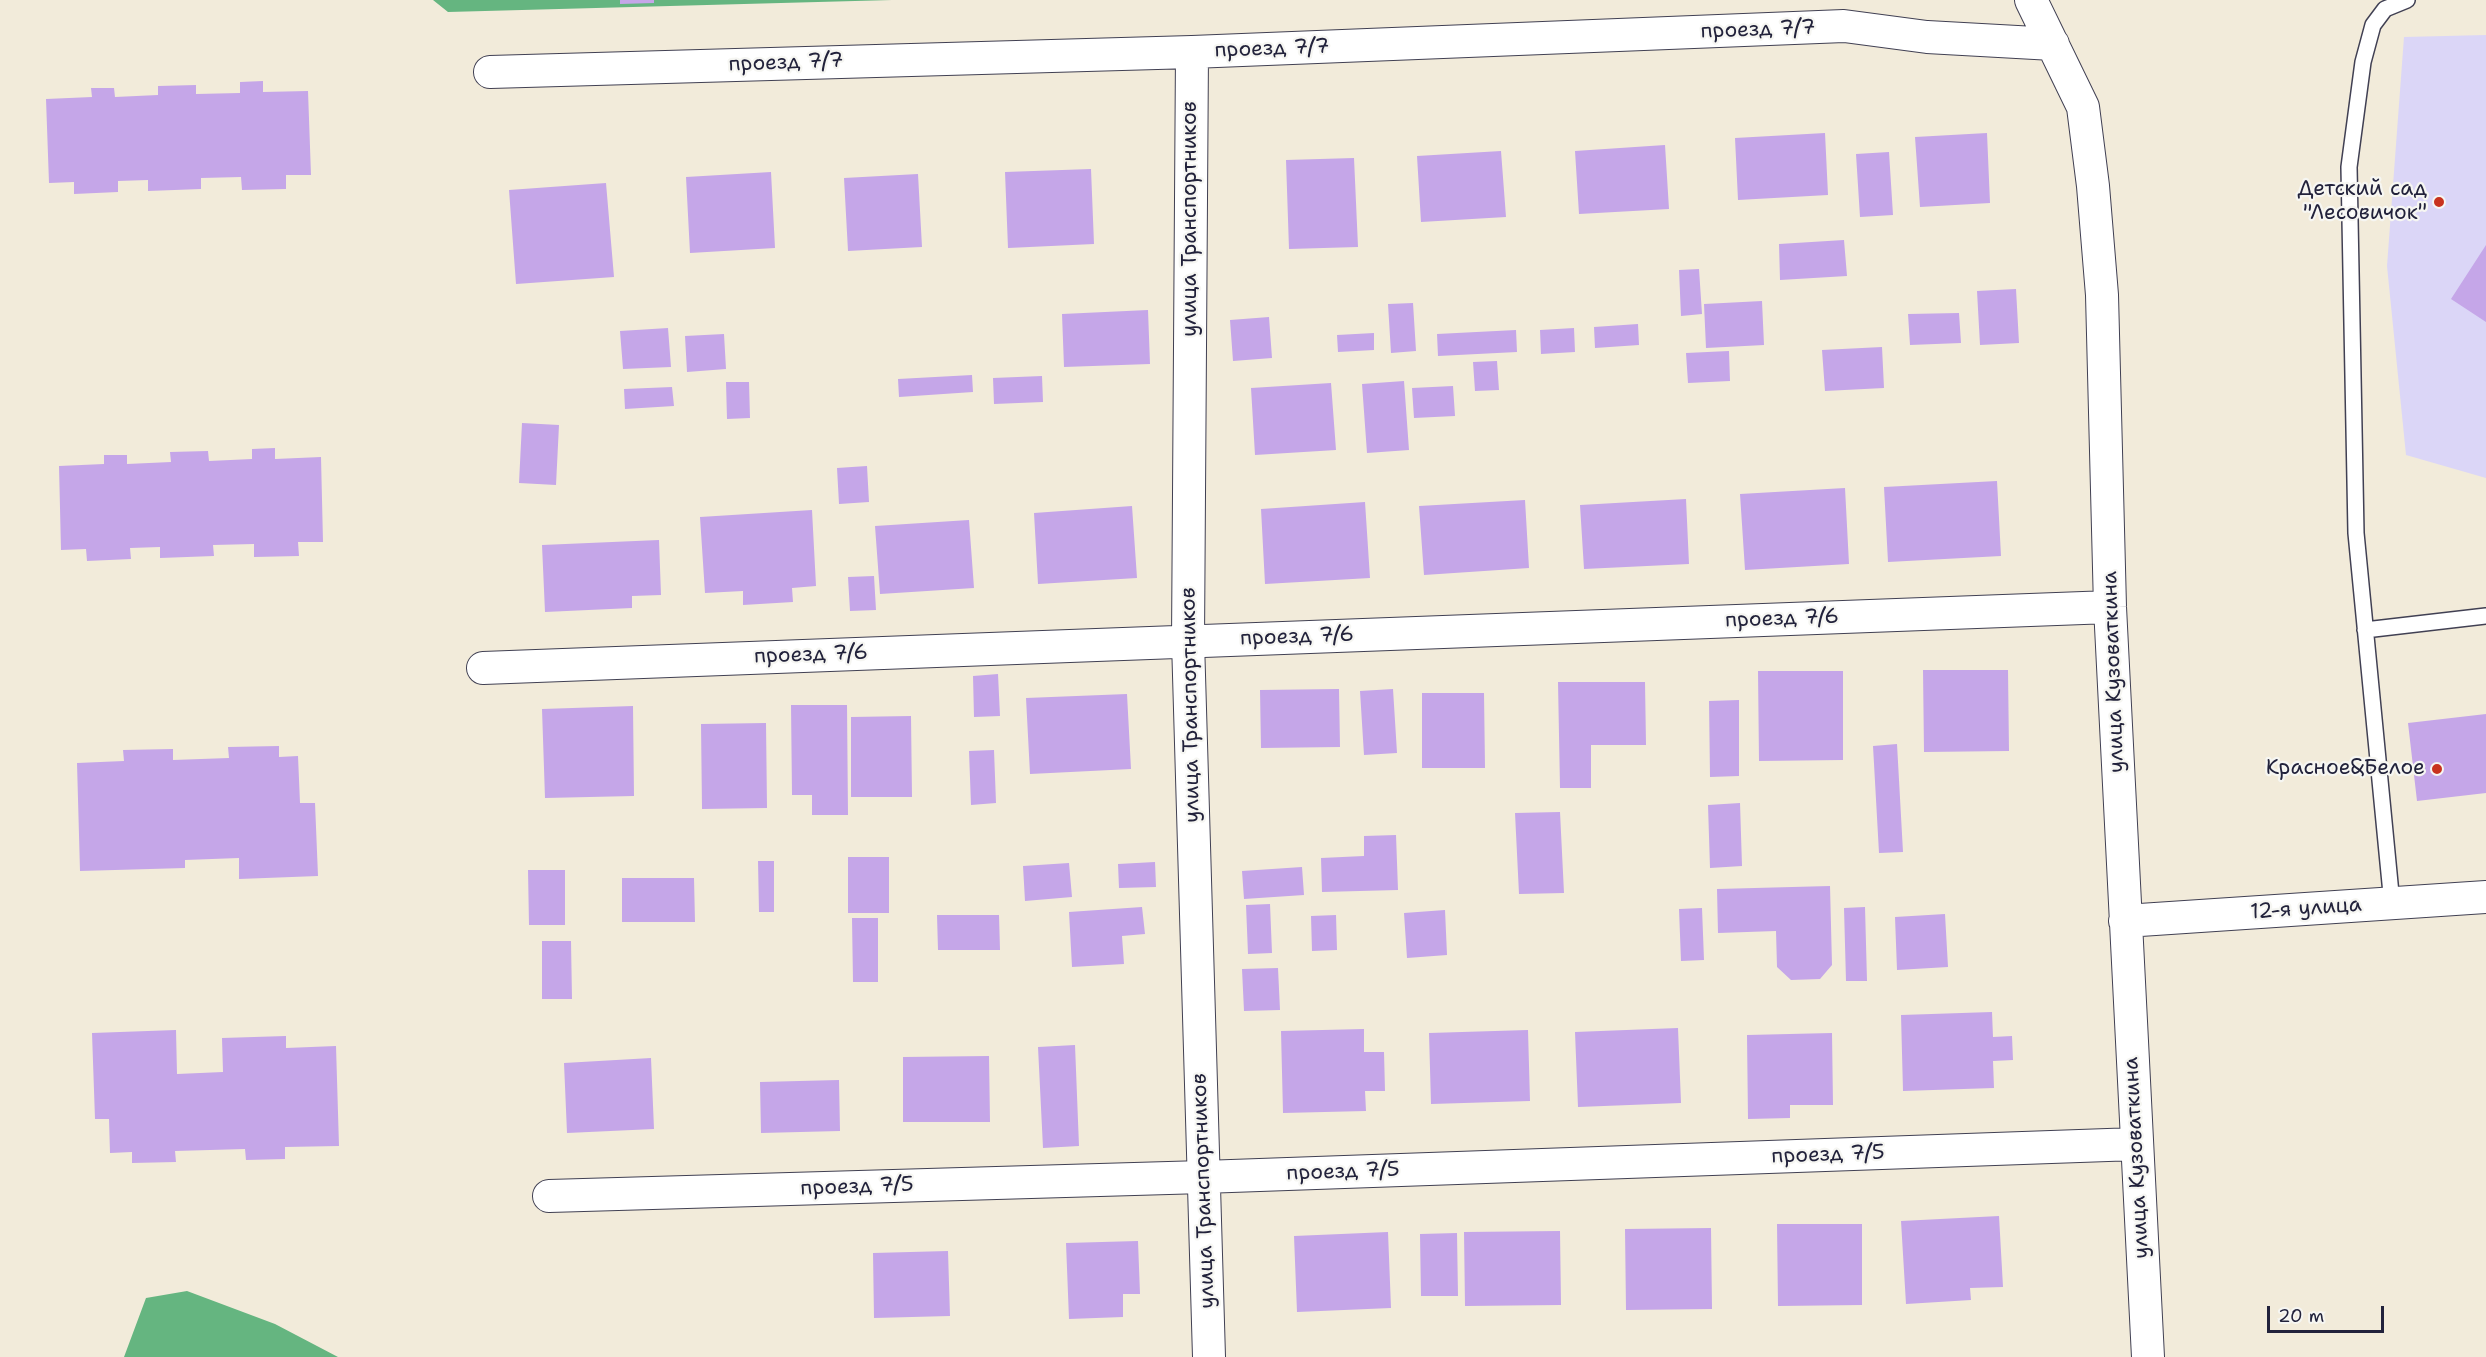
<!DOCTYPE html>
<html>
<head>
<meta charset="utf-8">
<style>
	body { margin:0 }
	#map { position:relative; width:2486px; height:1357px; overflow:hidden; background:#f2ebda; font-family:"Shantell Sans",sans-serif }
	canvas { display:block }
	.scale { position:absolute; left:2267px; top:1306px; width:117px; height:27px; box-sizing:border-box; border:3px solid #22223b; border-top:0; padding-left:8px; font-size:18px; line-height:21px; white-space:nowrap; color:#22223b; -webkit-text-stroke:4px #f6f6f2; paint-order:stroke }
</style>
</head>
<body>
<div id="map">
<canvas width="2486" height="1357"></canvas>
<div class="scale">20 m</div>
</div>
<script>
const c = document.querySelector('canvas').getContext('2d');
c.lineJoin = 'round';
function paint(path, color) { c.fillStyle = color; c.fill(path, 'evenodd'); }
function stroke(path, color, width, dash) { c.strokeStyle = color; c.lineWidth = width; c.lineCap = dash ? 'butt' : 'round'; c.setLineDash(dash || []); c.stroke(path); }
function drawText(font, color, halo, rows, align = 'center') {
  c.font = font + ' "Shantell Sans",sans-serif'; c.lineWidth = 4.5; c.setLineDash([]); c.textBaseline = 'middle'; c.strokeStyle = halo; c.fillStyle = color; for (const [text, x, y, turn = 0] of rows) {
    c.save(); c.translate(x, y); c.rotate((+turn || 0) * Math.PI / 180); c.textAlign = isNaN(turn) ? turn : align; if (halo) c.strokeText(text, 0, 0); c.fillText(text, 0, 0); c.restore();
  }
}
const built = new Path2D(`
	M 2486,35 L 2486,478 L 2406,455 L 2387,266 L 2404,37 Z`);
const forest = new Path2D(`
	M 433,0 L 892,0 L 448,12 Z
	M 187,1291 L 275,1324 L 338,1357 L 124,1357 L 146,1298 Z`);
const building = new Path2D(`
	M 620,0 L 654,0 L 654,3 L 620,4 Z
	M 263,81 L 263,92 L 308,91 L 311,175 L 286,175 L 286,189 L 242,190 L 241,177 L 201,178 L 201,189 L 148,191 L 148,180 L 118,181 L 118,192 L 74,194 L 74,182 L 49,183 L 46,99 L 92,97 L 91,88 L 114,88 L 115,97 L 158,95 L 158,86 L 196,85 L 196,94 L 240,93 L 240,82 Z
	M 1825,133 L 1828,195 L 1738,200 L 1735,138 Z
	M 1987,133 L 1990,203 L 1920,207 L 1915,137 Z
	M 1665,145 L 1669,209 L 1579,214 L 1575,151 Z
	M 1501,151 L 1506,217 L 1421,222 L 1417,156 Z
	M 1889,152 L 1893,215 L 1860,217 L 1856,154 Z
	M 1354,158 L 1358,247 L 1289,249 L 1286,160 Z
	M 1091,169 L 1094,244 L 1008,248 L 1005,172 Z
	M 771,172 L 775,248 L 690,253 L 686,177 Z
	M 918,174 L 922,247 L 848,251 L 844,178 Z
	M 606,183 L 614,277 L 516,284 L 509,190 Z
	M 1844,240 L 1847,276 L 1780,280 L 1779,244 Z
	M 2486,245 L 2486,322 L 2451,299 Z
	M 1699,269 L 1702,314 L 1681,316 L 1679,270 Z
	M 2016,289 L 2019,343 L 1980,345 L 1977,291 Z
	M 1762,301 L 1764,345 L 1706,348 L 1704,304 Z
	M 1413,303 L 1416,351 L 1391,353 L 1388,304 Z
	M 1148,310 L 1150,364 L 1064,367 L 1062,314 Z
	M 1959,313 L 1961,343 L 1910,345 L 1908,314 Z
	M 1269,317 L 1272,358 L 1233,361 L 1230,320 Z
	M 1638,324 L 1639,345 L 1595,348 L 1594,327 Z
	M 668,328 L 671,367 L 623,369 L 620,331 Z
	M 1574,328 L 1575,352 L 1541,354 L 1540,330 Z
	M 1516,330 L 1517,352 L 1438,356 L 1437,334 Z
	M 1374,333 L 1374,350 L 1338,352 L 1337,335 Z
	M 724,334 L 726,369 L 687,372 L 685,336 Z
	M 1882,347 L 1884,388 L 1825,391 L 1822,350 Z
	M 1729,351 L 1730,381 L 1688,383 L 1686,353 Z
	M 1497,361 L 1499,390 L 1475,391 L 1473,362 Z
	M 972,375 L 973,392 L 899,397 L 898,379 Z
	M 1042,376 L 1043,402 L 994,404 L 993,378 Z
	M 1404,381 L 1409,450 L 1367,453 L 1362,384 Z
	M 726,382 L 749,382 L 750,418 L 727,419 Z
	M 1331,383 L 1336,450 L 1255,455 L 1251,388 Z
	M 1453,386 L 1455,416 L 1414,418 L 1412,388 Z
	M 672,387 L 674,406 L 625,409 L 624,389 Z
	M 522,423 L 559,425 L 556,485 L 519,483 Z
	M 275,448 L 275,459 L 321,457 L 323,542 L 298,542 L 299,556 L 254,557 L 254,544 L 213,545 L 214,556 L 160,558 L 160,547 L 130,548 L 131,559 L 87,561 L 86,549 L 61,550 L 59,466 L 104,464 L 104,455 L 127,455 L 127,464 L 171,462 L 170,452 L 208,451 L 209,461 L 252,459 L 252,449 Z
	M 867,466 L 869,502 L 839,504 L 837,468 Z
	M 1997,481 L 2001,556 L 1888,562 L 1884,487 Z
	M 1845,488 L 1849,564 L 1745,570 L 1740,494 Z
	M 1686,499 L 1689,564 L 1584,569 L 1580,505 Z
	M 1525,500 L 1529,568 L 1424,575 L 1419,506 Z
	M 1365,502 L 1370,578 L 1265,584 L 1261,509 Z
	M 1132,506 L 1137,578 L 1038,584 L 1034,513 Z
	M 812,510 L 816,586 L 792,588 L 793,602 L 743,605 L 743,591 L 705,593 L 700,517 Z
	M 969,520 L 974,588 L 880,594 L 875,526 Z
	M 659,540 L 661,595 L 632,596 L 632,608 L 545,612 L 542,545 Z
	M 874,576 L 876,610 L 850,611 L 848,577 Z
	M 1923,670 L 2008,670 L 2009,751 L 1924,752 Z
	M 1758,671 L 1843,671 L 1843,760 L 1759,761 Z
	M 998,674 L 1000,716 L 974,717 L 973,676 Z
	M 1558,682 L 1645,682 L 1646,745 L 1591,745 L 1591,788 L 1560,788 Z
	M 1339,689 L 1340,747 L 1261,748 L 1260,690 Z
	M 1393,689 L 1397,753 L 1364,755 L 1360,691 Z
	M 1422,693 L 1484,693 L 1485,768 L 1422,768 Z
	M 1127,694 L 1131,769 L 1030,774 L 1026,698 Z
	M 1739,700 L 1739,776 L 1710,777 L 1709,701 Z
	M 791,705 L 847,705 L 848,815 L 812,815 L 812,795 L 792,795 Z
	M 633,706 L 634,796 L 545,798 L 542,709 Z
	M 2486,714 L 2486,793 L 2417,801 L 2408,723 Z
	M 911,716 L 912,797 L 851,797 L 851,717 Z
	M 766,723 L 767,808 L 702,809 L 701,724 Z
	M 1897,744 L 1903,852 L 1879,853 L 1873,746 Z
	M 279,746 L 279,757 L 298,756 L 300,803 L 315,803 L 318,876 L 239,879 L 239,858 L 185,860 L 185,868 L 80,871 L 77,763 L 124,761 L 123,750 L 173,749 L 173,760 L 229,758 L 228,747 Z
	M 994,750 L 996,803 L 971,805 L 969,751 Z
	M 1740,803 L 1742,866 L 1710,868 L 1708,805 Z
	M 1560,812 L 1564,893 L 1519,894 L 1515,813 Z
	M 1396,835 L 1398,890 L 1322,892 L 1321,858 L 1364,856 L 1364,836 Z
	M 848,857 L 889,857 L 889,913 L 848,913 Z
	M 758,861 L 774,861 L 774,912 L 759,912 Z
	M 1155,862 L 1156,887 L 1119,888 L 1118,864 Z
	M 1069,863 L 1072,897 L 1025,901 L 1023,866 Z
	M 1302,867 L 1304,895 L 1244,899 L 1242,871 Z
	M 528,870 L 565,870 L 565,925 L 529,925 Z
	M 622,878 L 694,878 L 695,922 L 622,922 Z
	M 1830,886 L 1832,965 L 1820,979 L 1791,980 L 1777,967 L 1776,931 L 1718,933 L 1717,889 Z
	M 1270,904 L 1272,953 L 1248,954 L 1246,905 Z
	M 1142,907 L 1145,934 L 1122,936 L 1124,964 L 1072,967 L 1069,912 Z
	M 1865,907 L 1867,981 L 1846,981 L 1844,908 Z
	M 1702,908 L 1704,960 L 1681,961 L 1679,909 Z
	M 1445,910 L 1447,955 L 1407,958 L 1404,913 Z
	M 1945,914 L 1948,967 L 1897,970 L 1895,917 Z
	M 937,915 L 999,915 L 1000,950 L 938,950 Z
	M 1336,915 L 1337,950 L 1312,951 L 1311,916 Z
	M 852,918 L 878,918 L 878,982 L 853,982 Z
	M 542,941 L 571,941 L 572,999 L 542,999 Z
	M 1278,968 L 1280,1010 L 1244,1011 L 1242,969 Z
	M 1992,1012 L 1993,1037 L 2012,1036 L 2013,1060 L 1993,1061 L 1994,1088 L 1903,1091 L 1901,1015 Z
	M 1678,1028 L 1681,1103 L 1578,1107 L 1575,1032 Z
	M 1364,1029 L 1364,1052 L 1384,1052 L 1385,1091 L 1365,1091 L 1366,1111 L 1283,1113 L 1281,1031 Z
	M 176,1030 L 177,1074 L 223,1072 L 222,1038 L 286,1036 L 286,1048 L 336,1046 L 339,1146 L 285,1147 L 285,1159 L 246,1160 L 245,1149 L 175,1151 L 176,1162 L 132,1163 L 132,1152 L 110,1153 L 109,1119 L 95,1119 L 92,1033 Z
	M 1528,1030 L 1530,1101 L 1431,1104 L 1429,1033 Z
	M 1832,1033 L 1833,1105 L 1790,1105 L 1790,1118 L 1748,1119 L 1747,1035 Z
	M 1075,1045 L 1079,1146 L 1043,1148 L 1038,1047 Z
	M 989,1056 L 990,1122 L 903,1122 L 903,1057 Z
	M 651,1058 L 654,1129 L 567,1133 L 564,1063 Z
	M 839,1080 L 840,1131 L 761,1133 L 760,1082 Z
	M 1999,1216 L 2003,1287 L 1970,1288 L 1971,1300 L 1906,1304 L 1901,1221 Z
	M 1777,1224 L 1862,1224 L 1862,1305 L 1778,1306 Z
	M 1711,1228 L 1712,1309 L 1626,1310 L 1625,1229 Z
	M 1560,1231 L 1561,1305 L 1465,1306 L 1464,1232 Z
	M 1388,1232 L 1391,1308 L 1297,1312 L 1294,1236 Z
	M 1457,1233 L 1458,1296 L 1421,1296 L 1420,1234 Z
	M 1138,1241 L 1140,1294 L 1123,1294 L 1123,1317 L 1069,1319 L 1066,1243 Z
	M 948,1251 L 950,1316 L 874,1318 L 873,1253 Z`);
const service = new Path2D(`
	M 2365,630 L 2486,616
	M 2392,904 L 2356,533 L 2349,167 L 2363,62 L 2373,25 L 2385,9 L 2407,0`);
const minor = new Path2D(`
	M 2031,0 L 2083,107 L 2093,186 L 2102,295 L 2110,607 L 2148,1357
	M 1192,52 L 1188,641 L 1209,1357
	M 490,72 L 1192,52 L 1844,26 L 1927,37 L 2053,44
	M 483,668 L 2110,607
	M 2125,921 L 2486,897
	M 549,1196 L 1203,1177 L 2136,1144`);
const markers = [
	[2439,202,6,"#c8321e"],
	[2437,769,6,"#c8321e"]
];
const streetNames = [
	["проезд 7/7",1758,30,-2],
	["проезд 7/7",1272,49,-2],
	["проезд 7/7",786,63,-2],
	["улица Транспортников",1191,219,-90],
	["проезд 7/6",1782,619,-2],
	["проезд 7/6",1297,637,-2],
	["проезд 7/6",811,655,-2],
	["улица Кузоваткина",2114,672,-92],
	["улица Транспортников",1191,705,-91],
	["12-я улица",2306,909,-4],
	["проезд 7/5",1828,1155,-2],
	["улица Кузоваткина",2137,1158,-93],
	["проезд 7/5",1343,1172,-2],
	["проезд 7/5",857,1187,-2],
	["улица Транспортников",1204,1191,-92]
];
const poiNames = [
	["Детский сад",2427,190],
	["\"Лесовичок\"",2427,214],
	["Красное&Белое",2425,769]
];
paint(built, '#dbd6f7');
paint(forest, '#65b580');
paint(building, '#c5a6e8');
stroke(service, '#414053', 18);
stroke(minor, '#414053', 34);
stroke(service, '#fff', 15);
stroke(minor, '#fff', 32);
for (const [x, y, r, color] of markers) { const dot = new Path2D(); dot.arc(x, y, r, 0, 2 * Math.PI); c.fillStyle = color; c.fill(dot); stroke(dot, '#f6f6f2', 2); }
drawText('21px', '#22223b', '#f6f6f2', streetNames);
drawText('21px', '#22223b', '#f6f6f2', poiNames, 'right');
</script>
</body>
</html>
